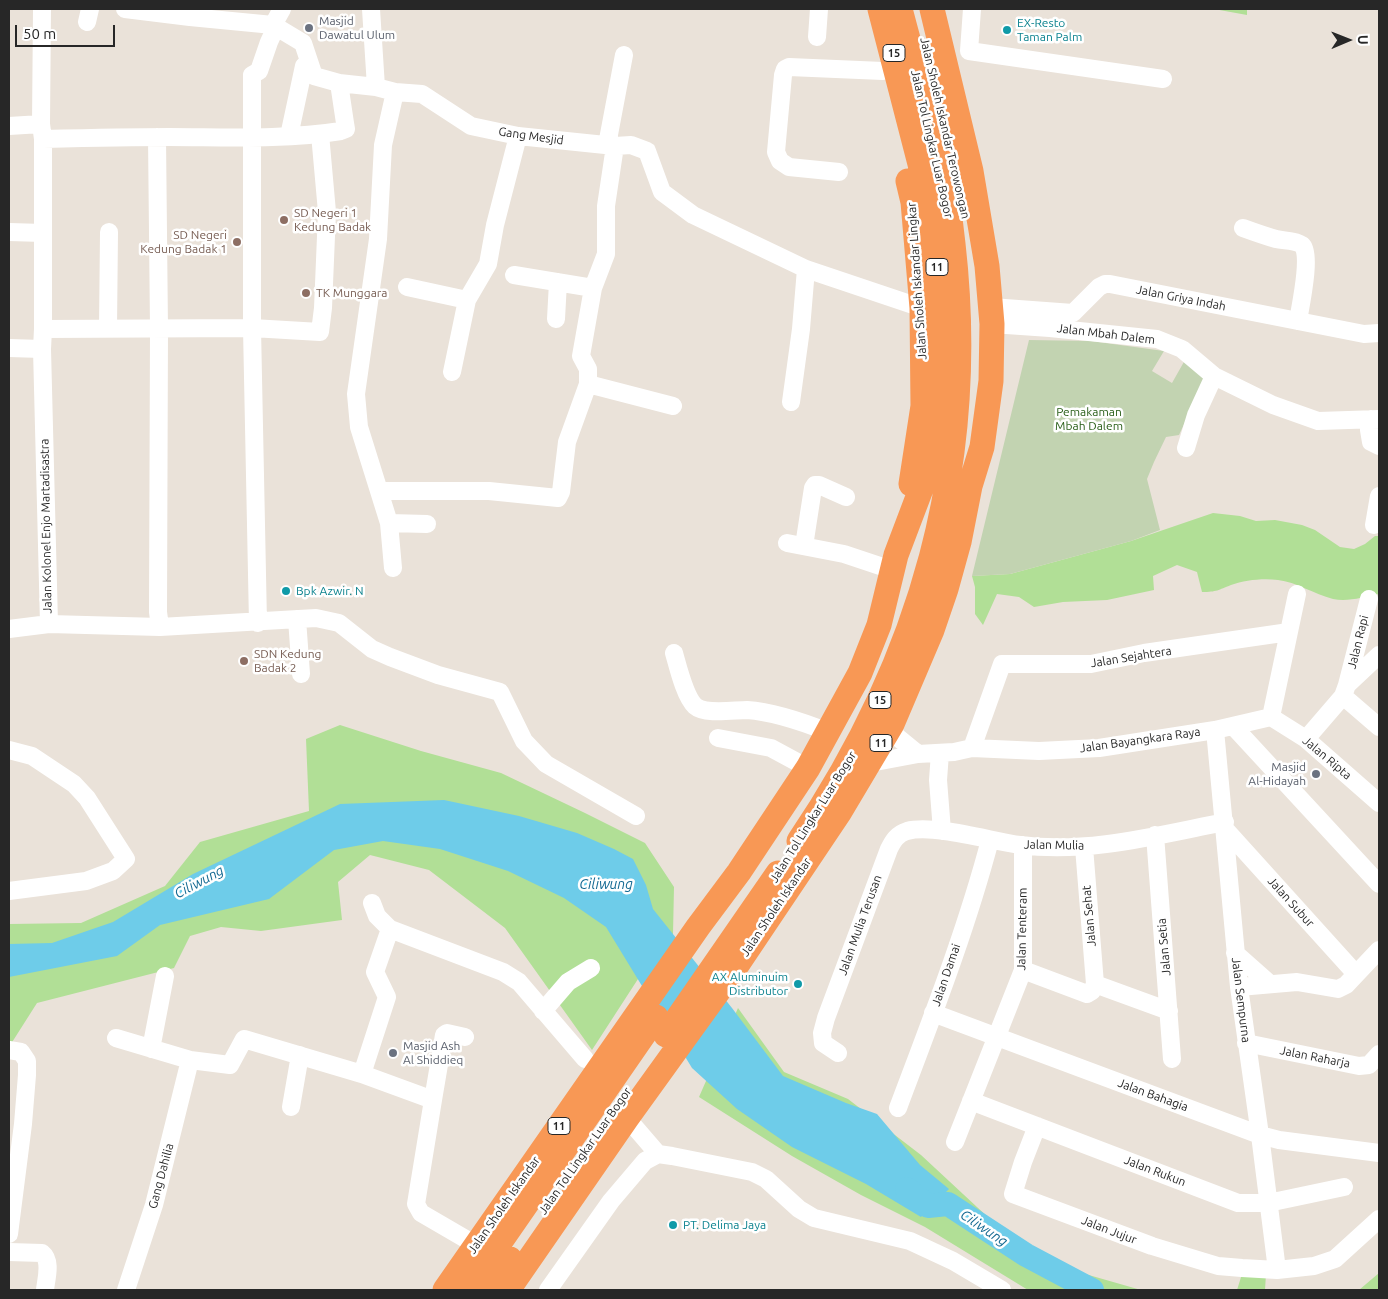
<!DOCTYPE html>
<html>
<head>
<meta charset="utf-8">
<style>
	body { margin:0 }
	#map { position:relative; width:1388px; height:1299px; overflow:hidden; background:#eae2d9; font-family:Ubuntu,sans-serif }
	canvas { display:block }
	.frame { position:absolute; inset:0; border:10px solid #272727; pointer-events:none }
	.north { position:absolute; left:1323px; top:15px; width:50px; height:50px; -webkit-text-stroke:4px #fff; paint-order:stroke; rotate:89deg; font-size:14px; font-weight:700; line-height:20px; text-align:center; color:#272727 }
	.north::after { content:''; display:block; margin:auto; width:18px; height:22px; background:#272727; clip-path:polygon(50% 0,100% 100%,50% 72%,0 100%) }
	.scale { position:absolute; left:15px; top:25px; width:100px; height:22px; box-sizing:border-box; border:2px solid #272727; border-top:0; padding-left:6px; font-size:15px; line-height:18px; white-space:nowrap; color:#272727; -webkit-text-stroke:4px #fff; paint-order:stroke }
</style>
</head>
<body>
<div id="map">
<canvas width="1388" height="1299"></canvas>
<div class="frame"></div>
<div class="north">U</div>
<div class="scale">50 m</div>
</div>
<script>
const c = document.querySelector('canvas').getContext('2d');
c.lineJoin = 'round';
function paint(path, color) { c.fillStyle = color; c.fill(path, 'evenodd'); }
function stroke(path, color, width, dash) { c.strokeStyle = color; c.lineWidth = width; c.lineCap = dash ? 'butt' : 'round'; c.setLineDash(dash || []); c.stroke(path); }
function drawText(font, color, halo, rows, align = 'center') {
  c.font = font + ' Ubuntu,sans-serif'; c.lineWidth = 5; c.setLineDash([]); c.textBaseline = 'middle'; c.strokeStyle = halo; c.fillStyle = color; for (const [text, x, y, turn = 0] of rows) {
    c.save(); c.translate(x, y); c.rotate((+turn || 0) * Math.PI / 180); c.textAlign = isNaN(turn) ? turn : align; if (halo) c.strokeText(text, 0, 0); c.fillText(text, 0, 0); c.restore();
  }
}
const green = new Path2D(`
	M 1214,9 L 1247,9 L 1247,15 Z
	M 1213,513 L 1240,516 L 1256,521 L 1275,520 L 1302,525 L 1315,530 L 1340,547 L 1354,549 L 1365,544 L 1375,536 L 1379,536 L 1379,594 C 1364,597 1348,602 1333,599 C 1314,594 1296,582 1278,580 C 1263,578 1245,580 1231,585 C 1218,590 1217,592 1202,592 L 1197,572 L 1177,565 L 1153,576 L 1154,590 L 1107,600 L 1063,602 L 1034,607 L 1019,597 L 997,594 L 983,625 L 975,614 L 975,587 L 972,576 L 1010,574 L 1131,541 Z
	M 340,725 L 421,751 L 501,773 L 585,813 L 645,843 L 674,887 L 673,934 L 638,979 L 592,1050 L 505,928 L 429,870 L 370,855 L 338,882 L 342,920 L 261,931 L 221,927 L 190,936 L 174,968 L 37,1003 L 9,1047 L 9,924 L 81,923 L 165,886 L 200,842 L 309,811 L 306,739 Z
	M 738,1008 L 784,1072 L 848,1099 L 921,1155 L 1033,1259 L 1141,1290 L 1028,1290 L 925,1227 L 861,1195 L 792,1156 L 699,1097 Z
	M 1379,1273 L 1379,1290 L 1359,1290 Z
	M 1242,1274 L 1266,1274 L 1265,1290 L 1237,1290 Z`);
const cemetery = new Path2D(`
	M 1029,340 L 1091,341 L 1164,351 L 1152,371 L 1172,383 L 1185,360 L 1206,377 L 1179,435 L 1166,437 L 1154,462 L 1147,479 L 1160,530 L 1131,541 L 1010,574 L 972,576 Z`);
const water = new Path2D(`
	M 444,800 L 519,816 L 577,833 L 614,849 L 633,859 L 646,885 L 653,909 L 732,1008 L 783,1076 L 846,1103 L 877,1114 L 920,1165 L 949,1189 L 921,1217 L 866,1184 L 792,1147 L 737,1109 L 692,1068 L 606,927 L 564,898 L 508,871 L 440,849 L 383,841 L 334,850 L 269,899 L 160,925 L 117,956 L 9,977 L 9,944 L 52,943 L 113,922 L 193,874 L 340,804 Z`);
const river = new Path2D(`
	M 907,1189 L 928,1206 L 948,1204 L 1026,1255 L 1092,1290`);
const minor = new Path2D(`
	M 42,9 L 41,124 L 43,139 L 43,329 L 42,349 L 49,624
	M 125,9 L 190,17 L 273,25 L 303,43 L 314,76 L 339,83 L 376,87 L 395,92 L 422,94 L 471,126 L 518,136 L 615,146 L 631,145 L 647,151 L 662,192 L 693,215 L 806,269 L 922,308
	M 371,9 L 376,87
	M 972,9 L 969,51 L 1163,79
	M 87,22 L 90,9
	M 273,25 L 282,9
	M 817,37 L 819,9
	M 9,126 L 41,124
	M 289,136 L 304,66 L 309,64
	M 157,137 L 159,329 L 158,612 L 160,627
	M 43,139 C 85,138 127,137 169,137 C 226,137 284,140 341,131 L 346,129 L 345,123 L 339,83
	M 607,145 L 624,55
	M 839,172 L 789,167 L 780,161 L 776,152 L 783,75 L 785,69 L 789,67 L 883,71
	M 1243,228 C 1254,232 1265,236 1276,239 C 1284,241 1295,240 1302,245 C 1312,253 1300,308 1298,321
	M 9,232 L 43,233
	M 514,275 L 593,288
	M 407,287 L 467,300
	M 991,307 L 1073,313 L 1099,287 L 1105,284 L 1110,284 L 1364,334 L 1379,333
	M 556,319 L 558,282
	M 992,324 L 1050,328 L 1157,339 L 1182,349 L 1214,376 L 1273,405 L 1318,421 L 1379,419
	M 108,328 L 109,232
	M 43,329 L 252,328 L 320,332 L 323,308 L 327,212 L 320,134
	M 9,348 L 42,349
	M 452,372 L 467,300 L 488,264 L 495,225 L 518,136
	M 588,384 L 673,406
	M 791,402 L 801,329 L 806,269
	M 1371,419 L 1369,430 L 1371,442 L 1379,446
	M 1186,448 L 1196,415 L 1214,376
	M 380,491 L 489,491 L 558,498 L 561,492 L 567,442 L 588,384 L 588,369 L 581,356 L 593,288 L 606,254 L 606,206 L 615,146
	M 389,523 L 427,524
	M 1374,525 L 1379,496
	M 787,543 L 844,554 L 892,570
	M 804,546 L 813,488 L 815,485 L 819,485 L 846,497
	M 393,568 L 389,523 L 359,427 L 356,394 L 378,239 L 383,145 L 395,92
	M 297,619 L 301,674
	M 258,623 L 252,328 L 252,75 L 259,71 L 269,42 L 276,27
	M 9,629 L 49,624 L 160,627 L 316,618 L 339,623 L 372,649 L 390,657 L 438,675 L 500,692 L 524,741 L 546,764 L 636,816
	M 674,653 C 678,667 685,697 695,706 C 705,715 734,710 747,710 C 775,712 803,722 828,732
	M 1347,685 L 1369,599
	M 1343,696 L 1379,727
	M 1271,717 L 1306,739 L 1379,803
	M 1271,717 L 1297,594
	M 892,724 L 896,736 L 918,754
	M 1233,726 L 1379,884
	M 1215,730 L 1239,987 L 1260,1135 L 1277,1270
	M 718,738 L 771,748 L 808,768
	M 1306,739 L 1343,696 L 1347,685 L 1379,655
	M 972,748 L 1002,664 L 1091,664 L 1144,653 L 1289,632
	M 9,750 L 32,756 L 74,784 L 87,798 L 126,859 L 113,871 L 86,881 L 9,891
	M 940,753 L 938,780 L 942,831
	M 870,763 L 918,754 L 954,752 L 972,748 L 1039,751 L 1099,748 L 1215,730 L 1271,717
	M 1225,829 L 1356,974
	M 1155,835 L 1172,1059
	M 1084,847 L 1095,984
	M 372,903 L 377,916 L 390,929
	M 1235,953 L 1270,984
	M 1023,970 L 1087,994 L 1092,991 L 1095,984 L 1169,1011
	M 1239,987 L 1297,982 L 1338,989 L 1346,985 L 1379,950
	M 543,1011 L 568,982 L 591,968
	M 933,1013 L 1260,1135 L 1279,1140 L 1379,1153
	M 116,1038 L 190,1060 L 230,1065 L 244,1039 L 362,1074 L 433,1100 L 416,1204 L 421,1213 L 476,1245
	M 1246,1043 L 1359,1066 L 1369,1065 L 1379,1054
	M 151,1049 L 165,976
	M 9,1050 L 21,1052 L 27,1061 L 27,1075 L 23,1124 L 9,1234
	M 838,1053 L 823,1043 L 822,1033 L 826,1018 L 889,849 C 893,841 897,834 907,831 C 934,824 991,841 1020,845 C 1088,854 1158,835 1225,822
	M 362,1074 L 387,997 L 375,972 L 390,929 L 503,972 L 519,982 L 585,1059
	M 433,1100 L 444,1035 L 447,1033 L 465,1037
	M 971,1101 L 1238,1203 L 1268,1203 L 1344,1187
	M 291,1107 L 300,1055
	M 898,1108 C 931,1020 966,931 990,840
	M 1037,1126 L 1023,1162 L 1013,1194 L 1152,1246 L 1218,1266 L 1242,1268 L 1277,1270 L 1314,1266 L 1335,1259 L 1379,1219
	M 955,1142 L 1023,970 L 1023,845
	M 658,1154 L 672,1156 L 752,1172 L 766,1179 L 799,1209 L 814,1218 L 910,1241 L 953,1261 L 1002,1290
	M 9,1252 L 42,1253 C 52,1261 46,1279 45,1290
	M 126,1290 L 154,1205 L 190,1060
	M 548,1290 L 611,1201 L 645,1161 L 658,1154 L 627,1118`);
const highway = new Path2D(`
	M 908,181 L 913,202 L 922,308 L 923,406 L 911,484
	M 799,841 C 922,659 978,463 953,244 C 945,164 920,86 900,9
	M 666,1035 L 778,873
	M 445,1290 L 698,927 L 739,872 L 808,768 L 860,673 L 879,625 L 896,555 L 935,452 L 942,330 L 934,218 L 880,9
	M 467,1290 L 656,1017
	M 488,1290 L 510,1259
	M 508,1290 L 627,1118 L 733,971 L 839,813 L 892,724 L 932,630 L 946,589 L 959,542 L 970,486 L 982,447 L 991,381 L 992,324 L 987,266 L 971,171 L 932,9`);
const markers = [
	[309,28,5,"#6b7280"],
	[1007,30,5,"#0f9aa8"],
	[284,220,5,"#8d6e63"],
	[237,242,5,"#8d6e63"],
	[306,293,5,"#8d6e63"],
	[286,591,5,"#0f9aa8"],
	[244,661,5,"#8d6e63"],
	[1316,774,5,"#6b7280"],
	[798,984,5,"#0f9aa8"],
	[393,1053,5,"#6b7280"],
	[673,1225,5,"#0f9aa8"]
];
const shields = [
	[894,53,22],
	[937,267,22],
	[880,700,22],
	[881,743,22],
	[559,1126,22]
];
const shieldNames = [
	["15",894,53],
	["11",937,267],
	["15",880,700],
	["11",881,743],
	["11",559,1126]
];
const worshipNames = [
	["Masjid",319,21],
	["Dawatul Ulum",319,35],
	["Masjid",1306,767,"right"],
	["Al-Hidayah",1306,781,"right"],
	["Masjid Ash",403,1046],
	["Al Shiddieq",403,1060]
];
const cultureNames = [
	["EX-Resto",1017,23],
	["Taman Palm",1017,37],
	["Bpk Azwir. N",296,591],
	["AX Aluminuim",788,977,"right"],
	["Distributor",788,991,"right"],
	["PT. Delima Jaya",683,1225]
];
const streetNames = [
	["Jalan Sholeh Iskandar Terowongan",945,128,77],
	["Gang Mesjid",531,136,8],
	["Jalan Tol Lingkar Luar Bogor",932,144,77],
	["Jalan Sholeh Iskandar Lingkar",917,281,-94],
	["Jalan Griya Indah",1181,298,11],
	["Jalan Mbah Dalem",1106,334,7],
	["Jalan Kolonel Enjo Martadisastra",46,526,-91],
	["Jalan Rapi",1358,642,-76],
	["Jalan Sejahtera",1131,657,-9],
	["Jalan Bayangkara Raya",1140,740,-8],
	["Jalan Ripta",1327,758,40],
	["Jalan Tol Lingkar Luar Bogor",813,817,-58],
	["Jalan Mulia",1054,845,1],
	["Jalan Subur",1291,902,48],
	["Jalan Sholeh Iskandar",776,907,-56],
	["Jalan Sehat",1089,916,-95],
	["Jalan Mulia Terusan",860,925,-70],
	["Jalan Tenteram",1022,929,-89],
	["Jalan Setia",1164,947,-95],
	["Jalan Damai",946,975,-71],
	["Jalan Sempurna",1241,1000,83],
	["Jalan Raharja",1315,1057,11],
	["Jalan Bahagia",1153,1095,20],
	["Jalan Tol Lingkar Luar Bogor",585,1151,-55],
	["Jalan Rukun",1155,1171,21],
	["Gang Dahilia",161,1176,-75],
	["Jalan Sholeh Iskandar",504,1205,-55],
	["Jalan Jujur",1109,1230,21]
];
const educationNames = [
	["SD Negeri 1",294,213],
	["Kedung Badak",294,227],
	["SD Negeri",227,235,"right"],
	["Kedung Badak 1",227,249,"right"],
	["TK Munggara",316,293],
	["SDN Kedung",254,654],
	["Badak 2",254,668]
];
const parkNames = [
	["Pemakaman",1089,412],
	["Mbah Dalem",1089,426]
];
const waterNames = [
	["Ciliwung",199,882,-28],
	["Ciliwung",606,884],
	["Ciliwung",984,1228,34]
];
paint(green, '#b1df96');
paint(cemetery, '#c2d3b1');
paint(water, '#6ecce9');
stroke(river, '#6ecce9', 24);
stroke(minor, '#fff', 18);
stroke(highway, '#f89855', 25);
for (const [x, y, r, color] of markers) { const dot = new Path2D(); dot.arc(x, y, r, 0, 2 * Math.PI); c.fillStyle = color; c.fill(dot); stroke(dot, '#fff', 2); }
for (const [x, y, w] of shields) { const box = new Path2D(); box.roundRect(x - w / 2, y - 8.5, w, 17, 4); c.fillStyle = '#fff'; c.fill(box); stroke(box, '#272727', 1); }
drawText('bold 11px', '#272727', null, shieldNames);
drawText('12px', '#5b616d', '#fff', worshipNames, 'left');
drawText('12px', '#0d838f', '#fff', cultureNames, 'left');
drawText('12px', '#272727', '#fff', streetNames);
drawText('12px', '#785e54', '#fff', educationNames, 'left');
drawText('12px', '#2b601b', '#fff', parkNames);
drawText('italic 14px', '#126891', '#fff', waterNames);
</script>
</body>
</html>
